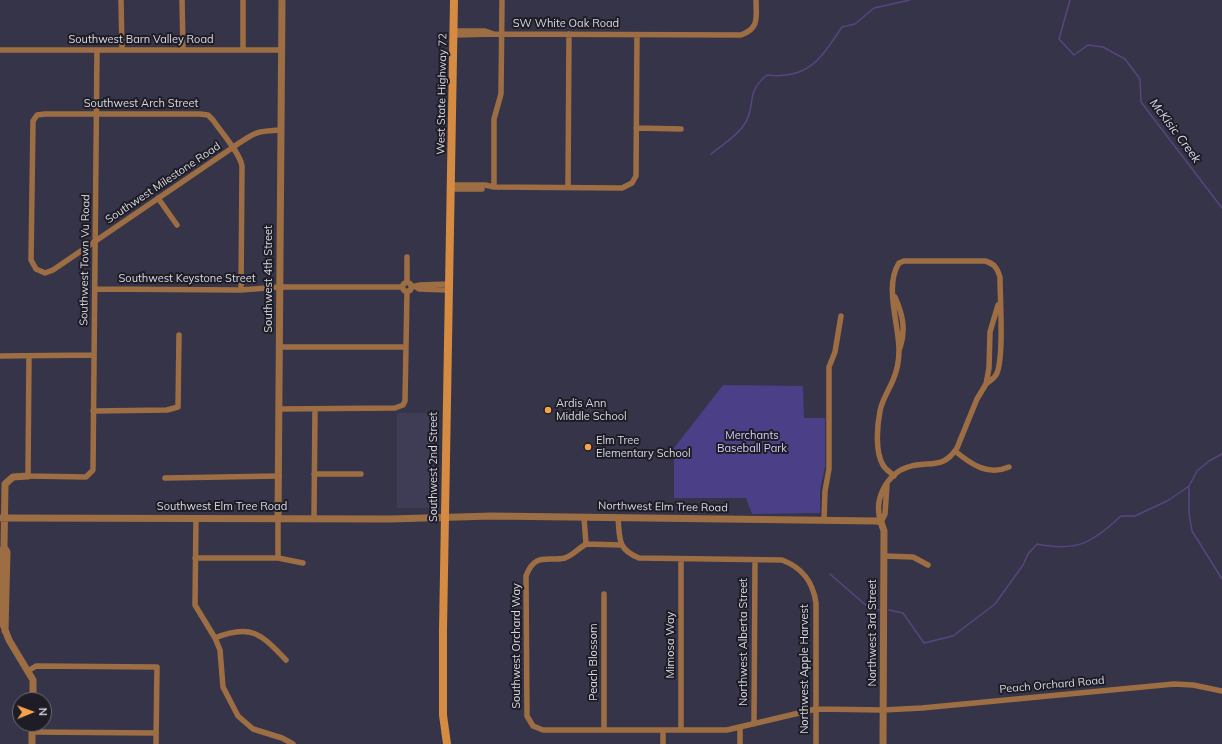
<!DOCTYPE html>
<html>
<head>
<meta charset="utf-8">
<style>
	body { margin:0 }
	#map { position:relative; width:1222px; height:744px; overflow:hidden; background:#363448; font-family:Mulish,sans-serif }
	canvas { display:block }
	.north { position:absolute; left:12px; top:692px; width:40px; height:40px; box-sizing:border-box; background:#1e1d26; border:1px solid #686872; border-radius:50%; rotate:89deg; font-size:11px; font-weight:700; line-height:16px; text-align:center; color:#d8d8e4 }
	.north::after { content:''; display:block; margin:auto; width:14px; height:18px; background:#f7a149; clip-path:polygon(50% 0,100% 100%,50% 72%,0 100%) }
</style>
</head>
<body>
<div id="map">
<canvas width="1222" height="744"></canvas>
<div class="north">N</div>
</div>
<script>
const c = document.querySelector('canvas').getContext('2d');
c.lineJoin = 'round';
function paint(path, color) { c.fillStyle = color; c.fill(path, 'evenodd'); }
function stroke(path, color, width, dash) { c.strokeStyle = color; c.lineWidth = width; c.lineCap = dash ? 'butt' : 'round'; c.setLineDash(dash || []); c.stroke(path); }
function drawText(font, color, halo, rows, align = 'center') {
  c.font = font + ' Mulish,sans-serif'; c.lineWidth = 4; c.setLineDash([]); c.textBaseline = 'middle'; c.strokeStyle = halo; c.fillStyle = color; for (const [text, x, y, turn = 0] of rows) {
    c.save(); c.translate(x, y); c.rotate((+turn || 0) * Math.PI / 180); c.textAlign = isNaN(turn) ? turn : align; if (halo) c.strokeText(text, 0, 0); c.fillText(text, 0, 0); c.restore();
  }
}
const built = new Path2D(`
	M 397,413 L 434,413 L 434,508 L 397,508 Z`);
const green = new Path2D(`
	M 723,385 L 803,386 L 804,418 L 825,418 L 825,467 L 820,490 L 820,513 L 752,514 L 746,498 L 674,498 L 674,448 Z`);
const stream = new Path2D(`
	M 1070,0 L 1059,39 L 1074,55 L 1088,45 L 1103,47 L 1125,59 L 1140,79 L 1141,102 L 1222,208
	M 711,154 C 722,145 736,137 744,125 C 757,107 744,93 767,75 C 809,80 821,58 842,27 L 855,24 L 874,8 L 910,0
	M 1189,486 L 1189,513 L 1192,531 L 1222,579
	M 830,574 L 869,608 L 880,610
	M 889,610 L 903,613 L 924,643 L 953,636 L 995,604 L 1023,565 L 1028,554 L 1037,544 C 1077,552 1092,543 1121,516 L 1135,516 L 1169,500 L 1189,486 L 1197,471 L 1209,461 L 1222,454`);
const minor = new Path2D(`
	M 121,0 L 122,50
	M 182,0 L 183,50
	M 494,34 L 741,35 C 760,28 756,17 756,0
	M 455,35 L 494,34 L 485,31 L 455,31
	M 0,50 L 282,50
	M 243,50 L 243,0
	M 636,128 L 681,129
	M 451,185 L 485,185 L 494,187 L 622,188 L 632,183 L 636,176 L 637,35
	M 494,187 L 494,119 L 501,94 L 502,0
	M 568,187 L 569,34
	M 451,189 L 482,189
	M 158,198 L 177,225
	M 407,282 L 407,257
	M402.5 287a4.5 4.5 0 1 1 9 0a4.5 4.5 0 1 1-9 0Z
	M 411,287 L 420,285 L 448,284
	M 416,287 L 419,289 L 448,290
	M 95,289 L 241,290 L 280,287 L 402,287
	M 241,290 L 242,166 C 240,153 221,132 213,120 L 208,115 L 200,114 L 45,114 L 37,115 L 33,121 L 31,260 L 36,269 L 45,273 L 53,270 L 232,148 C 254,133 254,131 281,130
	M 895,297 C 903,315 906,330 900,348
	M 280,347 L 406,347
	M 0,356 L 94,355
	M 29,356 L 28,476 L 86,477 L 93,470 L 97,50
	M 279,409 L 395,408 L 403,405 L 405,401 L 407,291
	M 93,411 L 167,410 L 178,407 L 179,335
	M 955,451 C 972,465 988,476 1009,467
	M 314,474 L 361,474
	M 894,476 C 891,473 885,469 883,465 C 875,452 877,426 880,411 C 882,400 889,390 893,380 C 897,371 899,360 899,350 C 899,324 884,286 899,263 L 904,261 L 985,261 C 995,264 997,268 1000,277 C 1000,299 1004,355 997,373 C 995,378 991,380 986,384
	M 165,478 L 279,476
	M 196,518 L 195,605 L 215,638 L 220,650 L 223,687 L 238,716 L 253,729 L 282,738 L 293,744
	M 584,518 L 586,544
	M 618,518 C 620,539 617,549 639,558 L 782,560 C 803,568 813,582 816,603 L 816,744
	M 278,519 L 278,558
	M 314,519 L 315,409
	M 824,520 L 825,491 L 829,469 L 829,367 L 835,352 L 841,316
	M 881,522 C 873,501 886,474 908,467 C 929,460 942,471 957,448 L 977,399 L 986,384 L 989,368 L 990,332 L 998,305
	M 881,522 L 885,514 L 887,485
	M 586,544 C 579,548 573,555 565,558 C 547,562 535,552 526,576 L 527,716 L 533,726 L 543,730 L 727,730 L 816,709 L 883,710 L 922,708 L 1174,684 L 1193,685 L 1222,691
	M 586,544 L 621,545
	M 884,556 L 913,557 L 928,565
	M 195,558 L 278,558 L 303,563
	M 681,560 L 681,730
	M 604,594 L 604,730
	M 215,638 C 251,623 261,634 286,660
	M 28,671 L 36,666 L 157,667 L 156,744
	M 754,724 L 755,560
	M 740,728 L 740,744
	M 663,730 L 663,744
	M 32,732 L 156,733`);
const tertiary = new Path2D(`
	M 0,518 L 390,519 L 492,516 L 877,521 L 881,522 L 884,531 L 883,744
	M 278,519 L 282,0
	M 4,547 L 2,552 L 1,619 L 9,640 L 33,680 L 33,700
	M 5,631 L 7,552 L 4,547 L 5,484 L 13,477 L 28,476
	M 32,744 L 32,724`);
const secondary = new Path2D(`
	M 447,744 L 443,715 L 443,630 L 454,0`);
const markers = [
	[548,410,4,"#f7a149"],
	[588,447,4,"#f7a149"]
];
const streetNames = [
	["SW White Oak Road",566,24],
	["Southwest Barn Valley Road",141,40],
	["West State Highway 72",442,94,-89],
	["Southwest Arch Street",141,104],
	["Southwest Milestone Road",163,183,-34],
	["Southwest Town Vu Road",85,260,-89],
	["Southwest Keystone Street",187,279],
	["Southwest 4th Street",269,279,-90],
	["Southwest 2nd Street",434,467,-90],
	["Southwest Elm Tree Road",222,507],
	["Northwest Elm Tree Road",663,507,1],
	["Northwest 3rd Street",873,633,-90],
	["Northwest Alberta Street",744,642,-90],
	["Mimosa Way",671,645,-90],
	["Southwest Orchard Way",517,646,-90],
	["Peach Blossom",594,662,-90],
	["Northwest Apple Harvest",805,669,-90],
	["Peach Orchard Road",1052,685,-5]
];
const poiNames = [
	["Ardis Ann",556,404],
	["Middle School",556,417],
	["Elm Tree",596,441],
	["Elementary School",596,454]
];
const parkNames = [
	["Merchants",752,436],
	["Baseball Park",752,449]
];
const waterNames = [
	["McKisic Creek",1175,131,53]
];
paint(built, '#3f3d56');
paint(green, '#4b3f88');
stroke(stream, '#584580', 1.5);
stroke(minor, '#9d6e43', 5.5);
stroke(tertiary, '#9d6e43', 7);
stroke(secondary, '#d58b41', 8);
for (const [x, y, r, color] of markers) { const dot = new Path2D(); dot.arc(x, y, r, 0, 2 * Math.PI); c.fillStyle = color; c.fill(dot); stroke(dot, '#1e1d26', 1.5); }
drawText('11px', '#d8d8e4', '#1e1d26', streetNames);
drawText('11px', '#d8d8e4', '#1e1d26', poiNames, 'left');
drawText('11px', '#d1cefb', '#1e1d26', parkNames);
drawText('italic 12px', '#dad9f0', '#1e1d26', waterNames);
</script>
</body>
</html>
